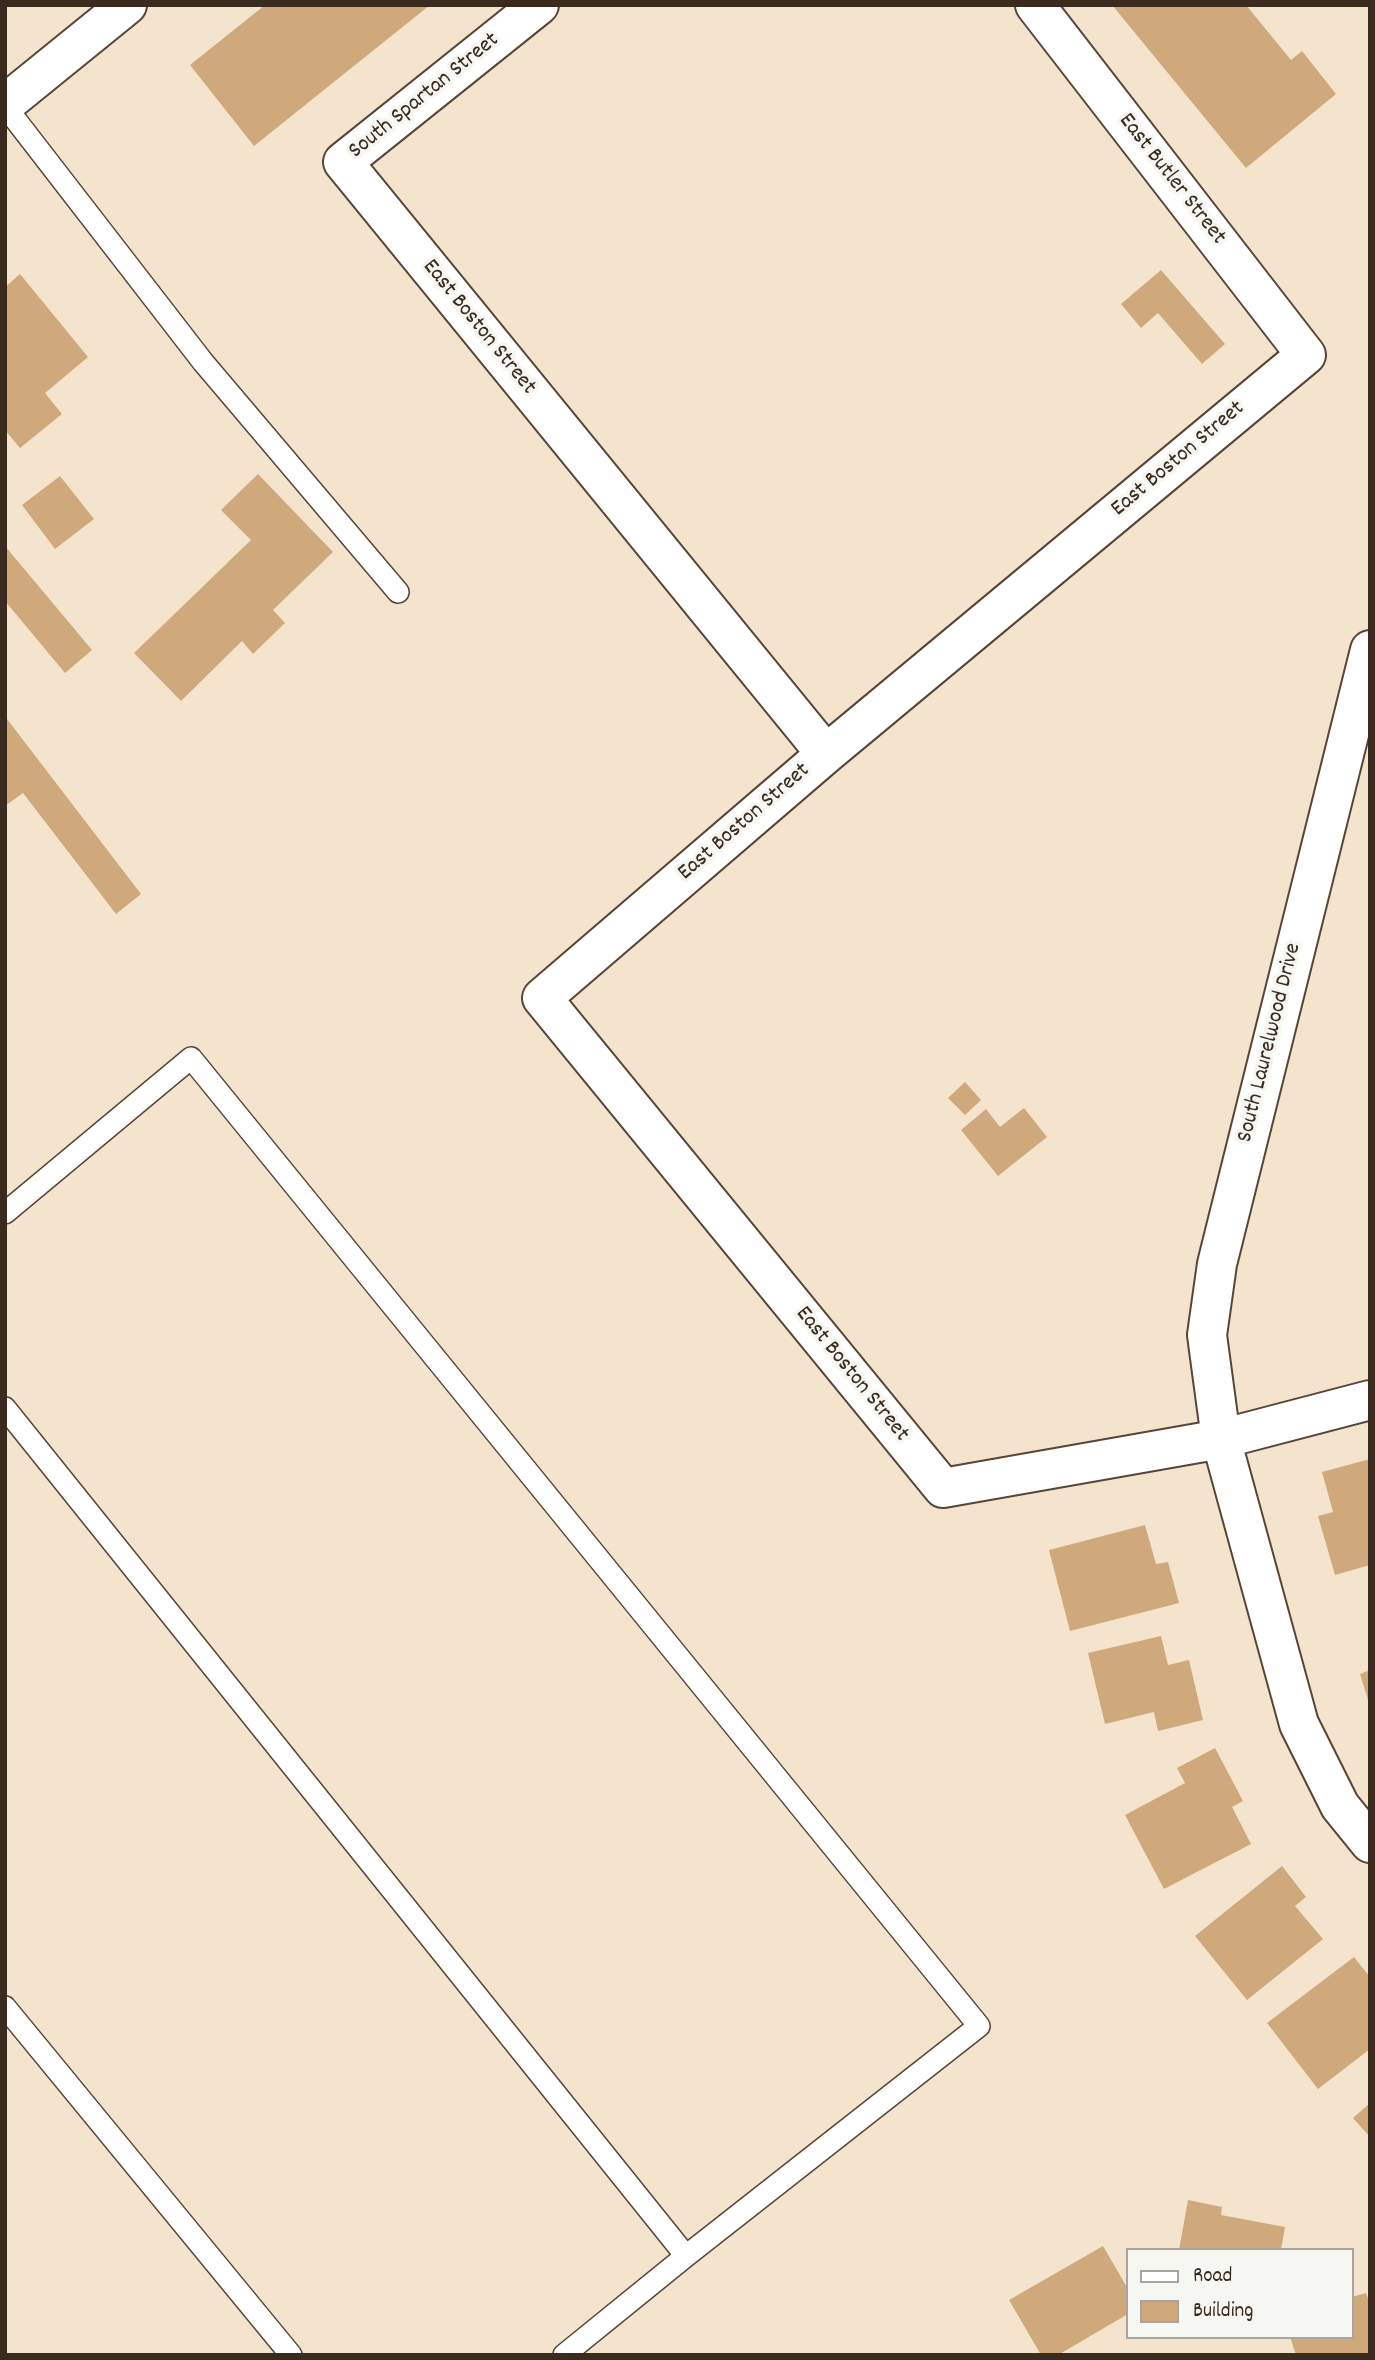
<!DOCTYPE html>
<html>
<head>
<meta charset="utf-8">
<style>
	body { margin:0 }
	#map { position:relative; width:1375px; height:2360px; overflow:hidden; background:#f4e4ce; font-family:Dekko,sans-serif }
	canvas { display:block }
	.frame { position:absolute; inset:0; border:7px solid #3b2a1e; pointer-events:none }
	.legend { position:absolute; left:1126px; top:2248px; width:228px; height:91px; box-sizing:border-box; background:#f6f6f2; border:2px solid #aba49d; margin:0; padding:9px 12px; list-style:none; font-size:21px; color:#3b2a1e }
	.legend li { display:flex; align-items:center; gap:14px; height:35px }
	.legend b { width:35px; border:2px solid #aba49d }
</style>
</head>
<body>
<div id="map">
<canvas width="1375" height="2360"></canvas>
<div class="frame"></div>
<ul class="legend">
<li><b style="height:9px;background:#fff"></b>Road</li>
<li><b style="height:19px;background:#cfa97b"></b>Building</li>
</ul>
</div>
<script>
const c = document.querySelector('canvas').getContext('2d');
c.lineJoin = 'round';
function paint(path, color) { c.fillStyle = color; c.fill(path, 'evenodd'); }
function stroke(path, color, width, dash) { c.strokeStyle = color; c.lineWidth = width; c.lineCap = dash ? 'butt' : 'round'; c.setLineDash(dash || []); c.stroke(path); }
function drawText(font, color, halo, rows, align = 'center') {
  c.font = font + ' Dekko,sans-serif'; c.lineWidth = 7; c.setLineDash([]); c.textBaseline = 'middle'; c.strokeStyle = halo; c.fillStyle = color; for (const [text, x, y, turn = 0] of rows) {
    c.save(); c.translate(x, y); c.rotate((+turn || 0) * Math.PI / 180); c.textAlign = isNaN(turn) ? turn : align; if (halo) c.strokeText(text, 0, 0); c.fillText(text, 0, 0); c.restore();
  }
}
const building = new Path2D(`
	M 265,5 L 430,5 L 254,146 L 190,65 Z
	M 1112,5 L 1246,5 L 1291,60 L 1302,51 L 1336,94 L 1246,168 Z
	M 1161,270 L 1225,344 L 1202,364 L 1158,313 L 1141,328 L 1121,304 Z
	M 20,274 L 88,357 L 45,393 L 62,414 L 20,448 L 5,430 L 5,287 Z
	M 258,474 L 333,552 L 273,610 L 285,623 L 253,654 L 242,641 L 181,701 L 134,653 L 251,540 L 221,510 Z
	M 60,476 L 94,519 L 55,549 L 22,505 Z
	M 5,546 L 92,650 L 65,673 L 5,601 Z
	M 7,719 L 141,894 L 116,914 L 23,793 L 5,806 Z
	M 965,1082 L 981,1100 L 965,1115 L 948,1098 Z
	M 1024,1108 L 1047,1137 L 998,1176 L 961,1130 L 986,1109 L 1000,1127 Z
	M 1370,1459 L 1370,1565 L 1335,1575 L 1318,1516 L 1333,1512 L 1322,1472 Z
	M 1145,1525 L 1156,1564 L 1168,1562 L 1179,1603 L 1070,1631 L 1049,1550 Z
	M 1161,1636 L 1168,1665 L 1189,1660 L 1203,1720 L 1158,1731 L 1154,1712 L 1105,1724 L 1088,1653 Z
	M 1370,1670 L 1370,1702 L 1369,1703 L 1360,1674 Z
	M 1215,1748 L 1243,1801 L 1232,1807 L 1251,1844 L 1164,1889 L 1125,1815 L 1185,1783 L 1177,1768 Z
	M 1282,1866 L 1306,1897 L 1295,1906 L 1323,1939 L 1247,2000 L 1195,1936 Z
	M 1354,1957 L 1370,1977 L 1370,2049 L 1318,2089 L 1267,2023 Z
	M 1370,2103 L 1370,2137 L 1353,2118 Z
	M 1188,2200 L 1222,2207 L 1221,2215 L 1285,2227 L 1281,2250 L 1179,2250 Z
	M 1103,2246 L 1128,2289 L 1128,2314 L 1058,2355 L 1041,2355 L 1009,2300 Z
	M 1366,2293 L 1370,2304 L 1370,2355 L 1296,2355 L 1290,2337 L 1352,2337 L 1352,2297 Z`);
const service = new Path2D(`
	M 5,106 L 203,362 L 398,592
	M 5,1213 L 191,1058 L 979,2026 L 686,2256 L 564,2355
	M 5,1408 L 686,2256
	M 5,2007 L 291,2355`);
const minor = new Path2D(`
	M 539,5 L 343,162 L 826,754
	M 1035,5 L 1306,355 L 826,754 L 542,998 L 943,1488 L 1221,1439 L 1370,1400
	M 1370,650 L 1217,1264 L 1207,1335 L 1221,1439 L 1299,1724 L 1340,1806 L 1370,1843`);
const primary = new Path2D(`
	M 5,104 L 127,5`);
const streetNames = [
	["South Spartan Street",425,97,-39],
	["East Butler Street",1171,180,52],
	["East Boston Street",478,328,51],
	["East Boston Street",1179,460,-40],
	["East Boston Street",745,823,-41],
	["South Laurelwood Drive",1271,1043,-76],
	["East Boston Street",851,1375,51]
];
paint(building, '#cfa97b');
stroke(service, '#574638', 24);
stroke(minor, '#574638', 42);
stroke(primary, '#574638', 42);
stroke(service, '#fff', 21);
stroke(minor, '#fff', 38);
stroke(primary, '#fff', 38);
drawText('23px', '#3b2a1e', '#f6f6f2', streetNames);
</script>
</body>
</html>
